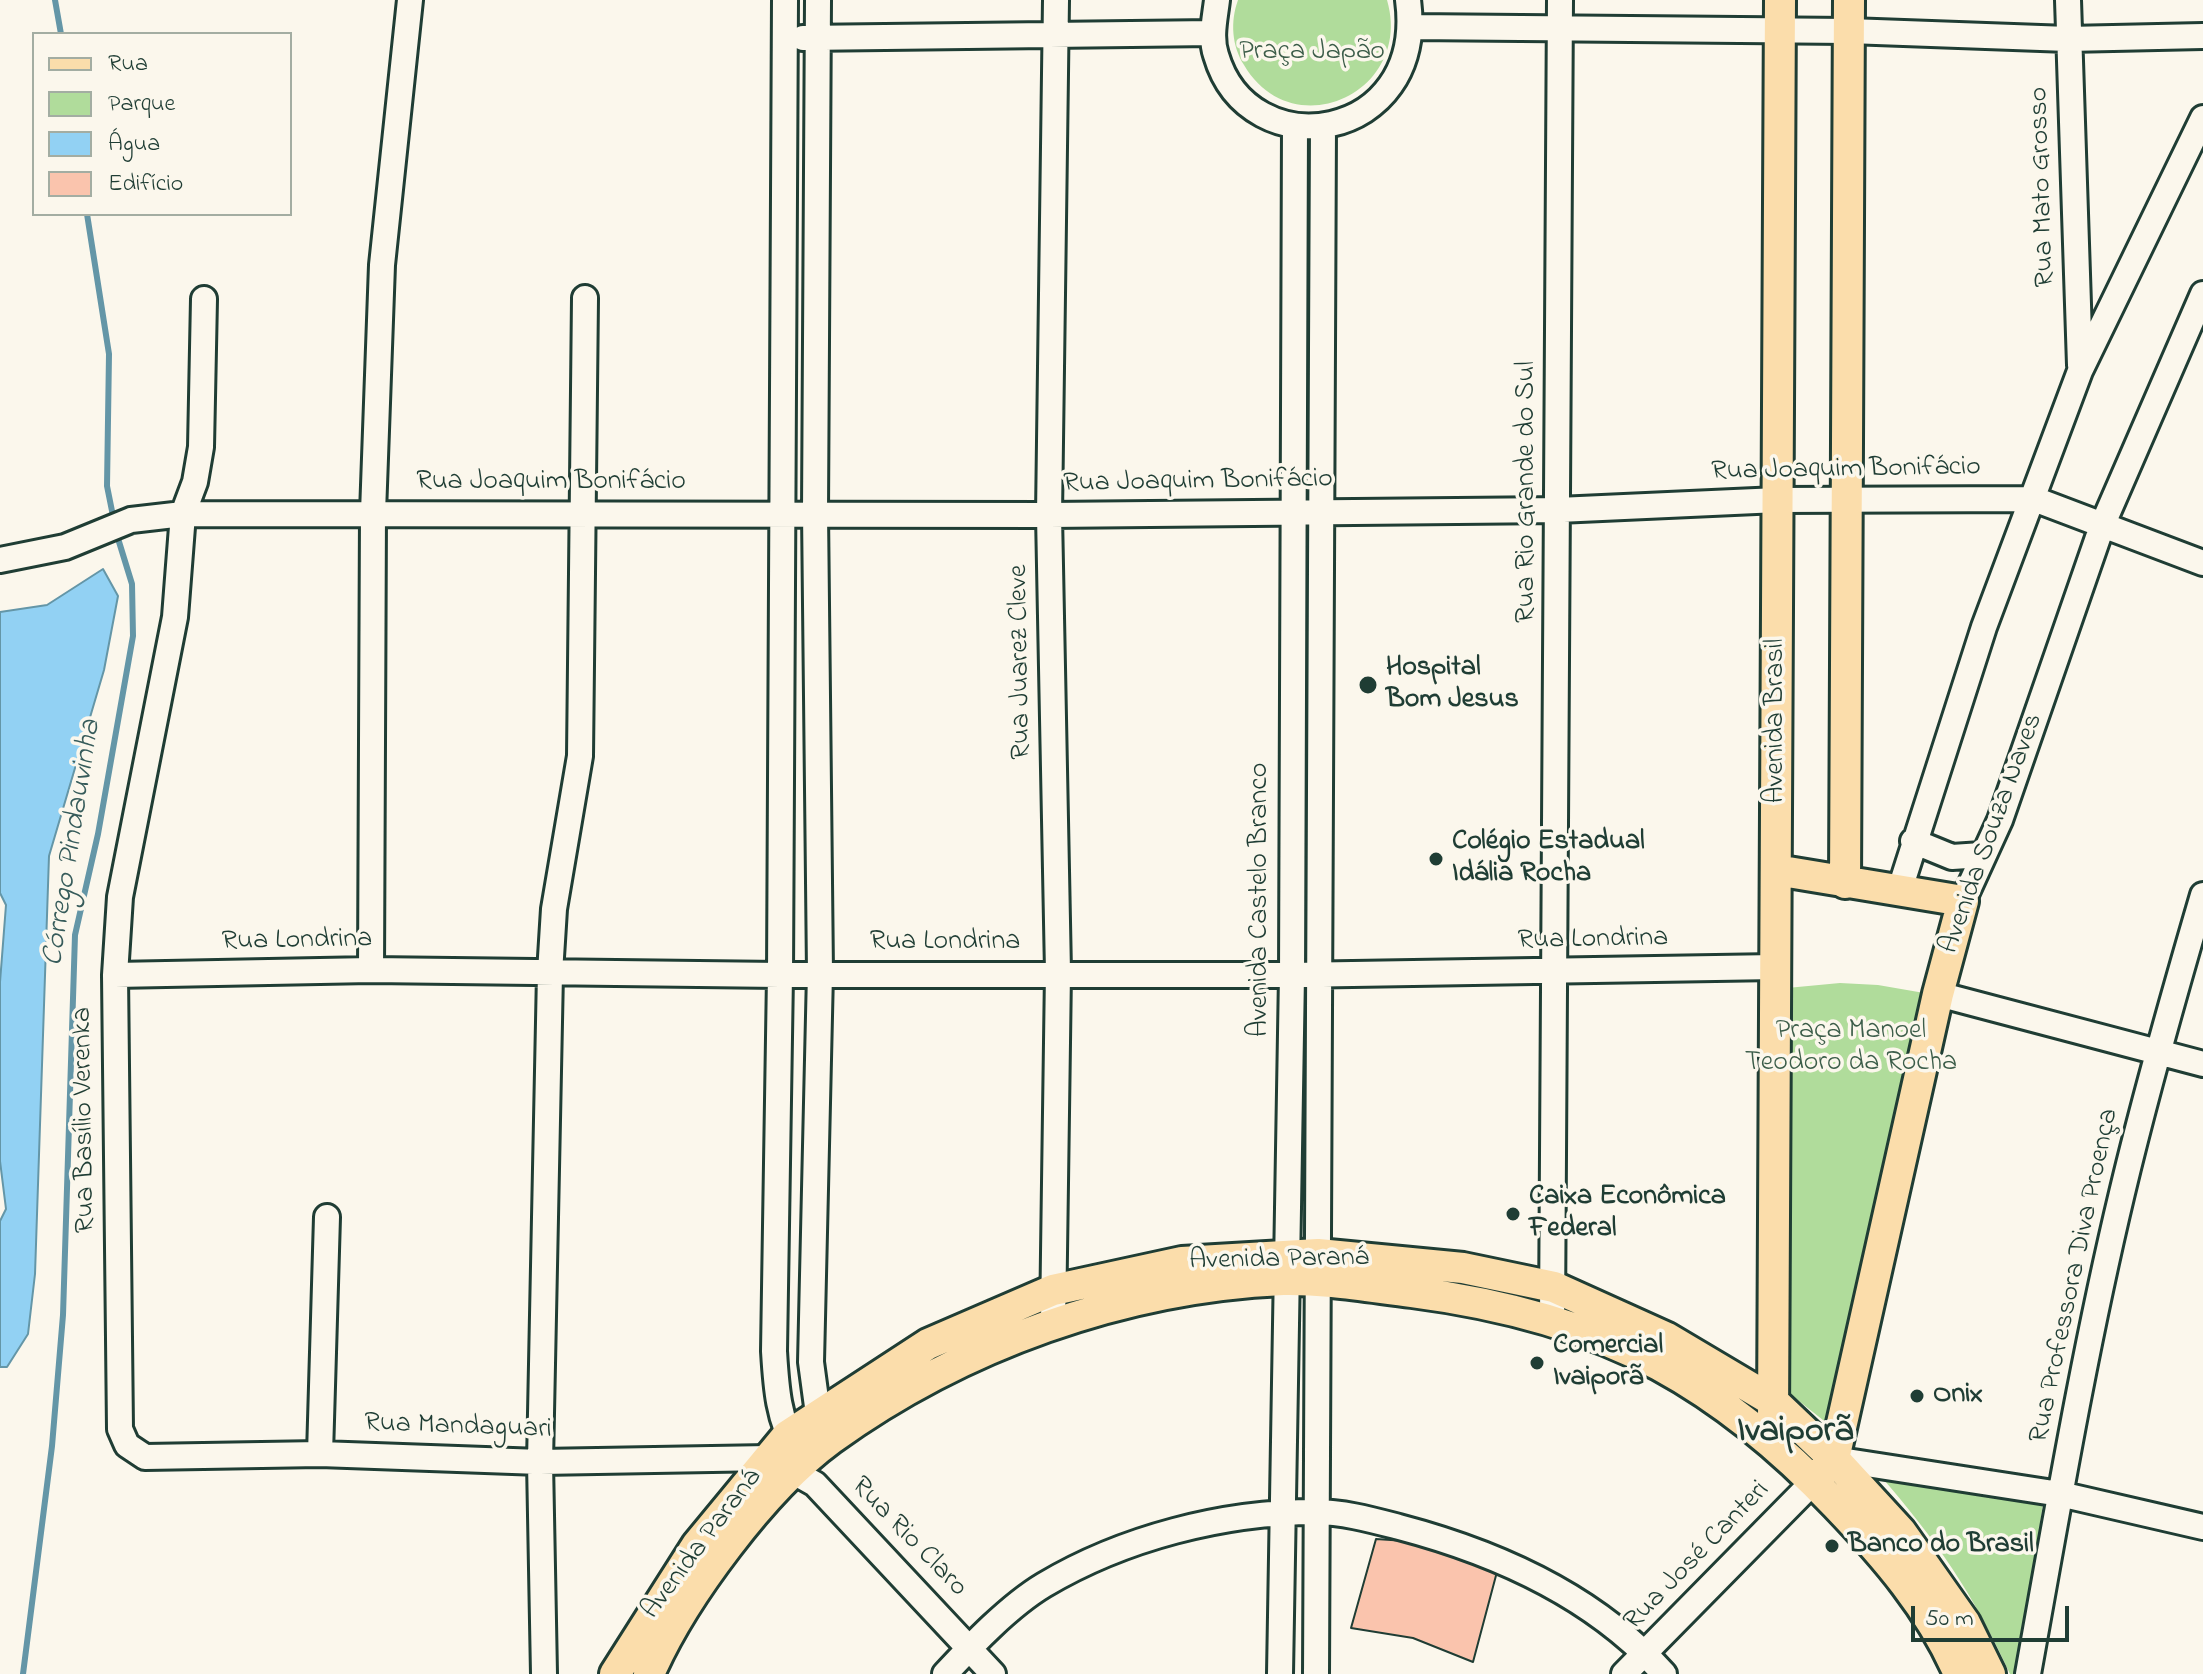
<!DOCTYPE html>
<html>
<head>
<meta charset="utf-8">
<style>
	body { margin:0 }
	#map { position:relative; width:2203px; height:1674px; overflow:hidden; background:#fbf7ec; font-family:"Indie Flower",sans-serif }
	canvas { display:block }
	.legend { position:absolute; left:32px; top:32px; width:260px; height:184px; box-sizing:border-box; background:#fbf7ec; border:2px solid #a3ada2; margin:0; padding:10px 14px; list-style:none; font-size:24px; color:#1f3d34 }
	.legend li { display:flex; align-items:center; gap:16px; height:40px }
	.legend b { width:40px; border:2px solid #a3ada2 }
	.scale { position:absolute; left:1911px; top:1606px; width:158px; height:36px; box-sizing:border-box; border:4px solid #1f3d34; border-top:0; padding-left:10px; font-size:24px; line-height:28px; white-space:nowrap; color:#1f3d34; -webkit-text-stroke:6px #fbf7ec; paint-order:stroke }
</style>
</head>
<body>
<div id="map">
<canvas width="2203" height="1674"></canvas>
<ul class="legend">
<li><b style="height:10px;background:#fbddab"></b>Rua</li>
<li><b style="height:22px;background:#b0dc9b"></b>Parque</li>
<li><b style="height:22px;background:#92d1f3"></b>Água</li>
<li><b style="height:22px;background:#fac4ad"></b>Edifício</li>
</ul>
<div class="scale">50 m</div>
</div>
<script>
const c = document.querySelector('canvas').getContext('2d');
c.lineJoin = 'round';
function paint(path, color) { c.fillStyle = color; c.fill(path, 'evenodd'); }
function stroke(path, color, width, dash) { c.strokeStyle = color; c.lineWidth = width; c.lineCap = dash ? 'butt' : 'round'; c.setLineDash(dash || []); c.stroke(path); }
function drawText(font, color, halo, rows, align = 'center') {
  c.font = font + ' "Indie Flower",sans-serif'; c.lineWidth = 7; c.setLineDash([]); c.textBaseline = 'middle'; c.strokeStyle = halo; c.fillStyle = color; for (const [text, x, y, turn = 0] of rows) {
    c.save(); c.translate(x, y); c.rotate((+turn || 0) * Math.PI / 180); c.textAlign = isNaN(turn) ? turn : align; if (halo) c.strokeText(text, 0, 0); c.fillText(text, 0, 0); c.restore();
  }
}
const green = new Path2D(`
	M 1238,0 L 1387,0 C 1414,92 1293,148 1244,65 C 1232,46 1230,22 1238,0 Z
	M 1840,983 L 1878,985 L 1930,994 L 1828,1424 L 1785,1390 L 1787,988 Z
	M 1879,1474 L 2043,1503 L 2019,1674 L 2010,1674 C 1973,1593 1937,1541 1879,1474 Z`);
const water = new Path2D(`
	M 103,569 L 118,596 L 104,670 L 49,856 L 35,1274 L 28,1334 L 7,1367 L 0,1367 L 0,1221 L 6,1209 L 0,1161 L 0,982 L 6,905 L 0,893 L 0,612 L 47,605 Z`);
const stream = new Path2D(`
	M 55,0 L 61,34
	M 87,214 L 109,354 L 107,486 L 114,521
	M 23,1674 L 52,1446 L 63,1315 L 75,935 L 98,834 L 133,636 L 132,584 L 116,532`);
const building = new Path2D(`
	M 1376,1539 L 1406,1541 L 1498,1568 L 1473,1662 L 1413,1638 L 1351,1628 Z`);
const minor = new Path2D(`
	M 785,0 L 780,975 L 774,1351 C 776,1384 778,1422 797,1449
	M 818,0 L 815,512 L 820,973 L 811,1362 L 818,1414 L 826,1430
	M 1217,0 C 1215,18 1210,37 1216,55 C 1249,169 1427,143 1408,0
	M 2068,0 L 2080,365
	M 1412,27 L 1849,31 L 2068,39 L 2203,36
	M 803,38 L 1213,33
	M 204,299 L 201,447 L 195,482 L 183,514 L 175,617 L 120,897 L 115,975 L 120,1429 L 127,1445 L 145,1457 L 320,1454 L 540,1462 L 769,1458 L 815,1484 L 993,1674
	M 0,560 L 65,547 L 131,520 L 183,514 L 1049,515 L 1558,510 L 1778,500 L 2034,499 L 2203,563
	M 1913,841 L 1952,857 L 1982,855
	M 1900,889 L 1984,627 L 2080,371 L 2203,118
	M 1963,901 L 2000,820 L 2102,526 L 2203,294
	M 371,970 L 373,513 L 382,265 L 410,0
	M 115,975 L 371,970 L 780,975 L 1292,975 L 1776,967
	M 1938,994 L 2203,1064
	M 1552,1320 L 1560,0
	M 1053,1323 L 1058,972 L 1049,515 L 1056,0
	M 320,1454 L 327,1217
	M 1834,1459 L 2060,1494 L 2203,1527
	M 544,1674 L 540,1462 L 550,973 L 554,909 L 580,756 L 585,298
	M 945,1674 C 972,1645 1009,1606 1044,1585 C 1123,1538 1223,1512 1316,1512 C 1343,1512 1372,1520 1399,1527 C 1498,1553 1595,1596 1664,1674
	M 1280,1674 L 1292,975 L 1295,126
	M 1316,1674 L 1323,126
	M 1624,1674 L 1814,1481
	M 2028,1674 C 2057,1513 2084,1352 2122,1193 C 2146,1092 2174,994 2203,895`);
const major = new Path2D(`
	M 1776,870 L 1963,901 L 1938,994 L 1834,1459 L 1823,1471
	M 1845,883 L 1849,0
	M 1773,1418 L 1780,0
	M 615,1674 L 697,1545 L 787,1436 L 928,1344 L 1053,1290 L 1182,1262 L 1318,1254 L 1463,1268 L 1554,1287 L 1667,1338 L 1773,1401 L 1834,1459 L 1901,1532 L 1965,1623 L 1990,1674
	M 649,1674 C 682,1598 764,1488 831,1439 C 961,1345 1123,1287 1283,1280 C 1326,1279 1370,1287 1412,1292 C 1497,1303 1582,1324 1659,1365 C 1727,1402 1784,1450 1836,1505 C 1885,1556 1931,1609 1959,1674`);
const markers = [
	[1368,685,10,"#1f3d34"],
	[1436,859,8,"#1f3d34"],
	[1513,1214,8,"#1f3d34"],
	[1537,1363,8,"#1f3d34"],
	[1917,1396,8,"#1f3d34"],
	[1832,1546,8,"#1f3d34"]
];
const parkNames = [
	["Praça Japão",1312,53],
	["Praça Manoel",1851,1032],
	["Teodoro da Rocha",1851,1064]
];
const streetNames = [
	["Rua Mato Grosso",2044,187,-92],
	["Rua Joaquim Bonifácio",1846,471,-1],
	["Rua Joaquim Bonifácio",551,483],
	["Rua Joaquim Bonifácio",1198,483,-1],
	["Rua Rio Grande do Sul",1528,492,-90],
	["Rua Juarez Cleve",1022,662,-91],
	["Avenida Brasil",1777,721,-90],
	["Avenida Souza Naves",1993,834,-70],
	["Avenida Castelo Branco",1261,900,-90],
	["Rua Londrina",1593,941,-1],
	["Rua Londrina",297,942,-1],
	["Rua Londrina",945,943],
	["Rua Basílio Verenka",86,1120,-91],
	["Avenida Paraná",1279,1261,-1],
	["Rua Professora Diva Proença",2076,1276,-78],
	["Rua Mandaguari",458,1428,2],
	["Rua Rio Claro",908,1538,46],
	["Avenida Paraná",703,1545,-53],
	["Rua José Canteri",1698,1557,-46]
];
const poiNames = [
	["Hospital",1386,669],
	["Bom Jesus",1386,701],
	["Colégio Estadual",1452,843],
	["Idália Rocha",1452,875],
	["Caixa Econômica",1529,1198],
	["Federal",1529,1230],
	["Comercial",1553,1347],
	["Ivaiporã",1553,1379],
	["Onix",1933,1396],
	["Banco do Brasil",1848,1546]
];
const waterNames = [
	["Córrego Pindauvinha",74,843,-81]
];
const districtNames = [
	["Ivaiporã",1795,1434]
];
paint(green, '#b0dc9b');
paint(water, '#92d1f3');
stroke(water, '#6496a7', 2);
stroke(stream, '#6496a7', 6);
paint(building, '#fac4ad');
stroke(building, '#1f3d34', 2);
stroke(minor, '#1f3d34', 30);
stroke(major, '#1f3d34', 36);
stroke(minor, '#fbf7ec', 24);
stroke(major, '#fbddab', 30);
for (const [x, y, r, color] of markers) { const dot = new Path2D(); dot.arc(x, y, r, 0, 2 * Math.PI); c.fillStyle = color; c.fill(dot); stroke(dot, '#fbf7ec', 3); }
drawText('28px', '#3c5d49', '#fbf7ec', parkNames);
drawText('28px', '#1f3d34', '#fbf7ec', streetNames);
drawText('bold 28px', '#1f3d34', '#fbf7ec', poiNames, 'left');
drawText('italic 30px', '#365b5a', '#fbf7ec', waterNames);
drawText('bold 36px', '#1f3d34', '#fbf7ec', districtNames);
</script>
</body>
</html>
